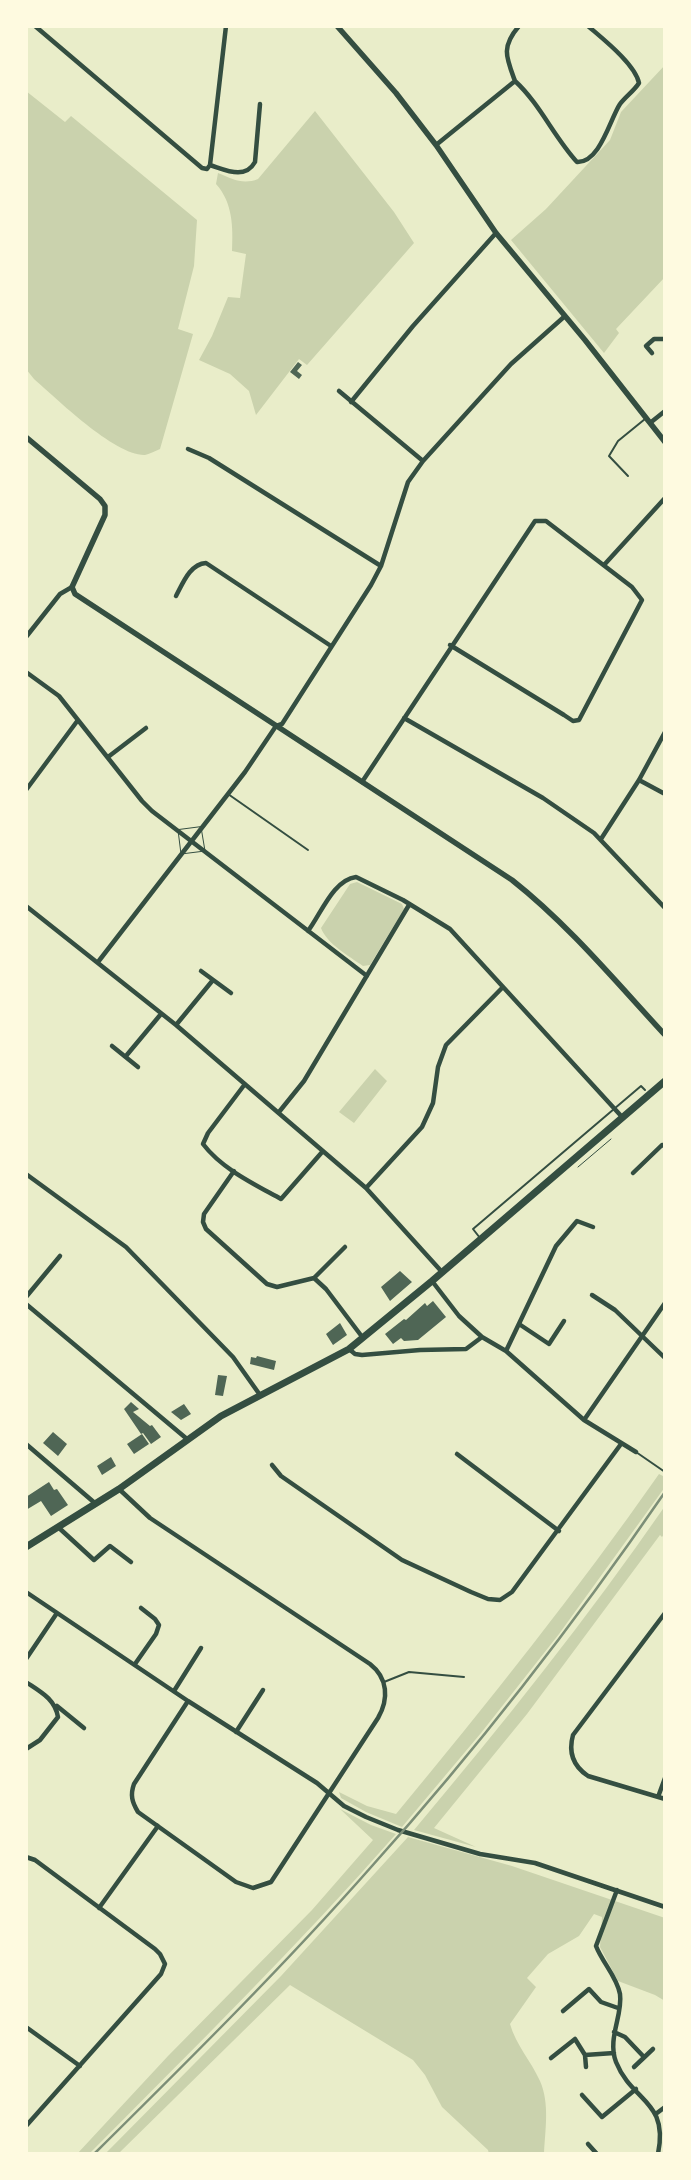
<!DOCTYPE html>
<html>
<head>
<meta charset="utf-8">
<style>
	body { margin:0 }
	#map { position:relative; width:691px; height:2180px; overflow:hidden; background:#e9edc9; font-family:Commissioner,sans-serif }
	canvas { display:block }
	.frame { position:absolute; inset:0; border:28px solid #fefae0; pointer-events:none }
</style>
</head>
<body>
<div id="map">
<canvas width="691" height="2180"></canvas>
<div class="frame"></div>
</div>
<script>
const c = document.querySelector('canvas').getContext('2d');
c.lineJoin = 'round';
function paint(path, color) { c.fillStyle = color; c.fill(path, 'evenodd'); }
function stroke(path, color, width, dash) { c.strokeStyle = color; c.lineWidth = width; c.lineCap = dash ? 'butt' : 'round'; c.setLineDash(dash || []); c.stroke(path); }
const green = new Path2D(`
	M 665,65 L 665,277 L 616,329 L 619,333 L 604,353 L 511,240 L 546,209 L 610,140 L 621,112 Z
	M 26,91 L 65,122 L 71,116 L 197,220 L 194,266 L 178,329 L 193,334 L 160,449 C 155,451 149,454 145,455 C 115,456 56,398 34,379 L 26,369 Z
	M 315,111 L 394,212 L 414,243 L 307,365 L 299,359 L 256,415 L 249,391 L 230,374 L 199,360 L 212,336 L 228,297 L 240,298 L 246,254 L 232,251 C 233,227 233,203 216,184 L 218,173 C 232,179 243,185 258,179 Z
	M 357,882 L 402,904 L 404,909 L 370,965 L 363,966 C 349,956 327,944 321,928 L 350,884 Z
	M 375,1069 L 387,1081 L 354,1123 L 339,1112 Z
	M 659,1474 L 665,1477 L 665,1487 L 559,1634 L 481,1733 L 402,1827 L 366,1812 L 341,1798 L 339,1792 L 367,1806 L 396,1814 C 488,1703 577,1591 659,1474 Z
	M 665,1506 L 665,1533 L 662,1537 L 660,1535 L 527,1714 L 434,1828 L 476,1847 L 414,1830 C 502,1725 587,1619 665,1506 Z
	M 340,1809 L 371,1825 L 396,1834 C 299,1945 193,2049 89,2154 L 77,2154 L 168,2056 L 312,1910 L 373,1840 Z
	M 408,1837 L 512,1866 L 665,1918 L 665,2001 L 655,1995 L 618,1981 L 600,1947 L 602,1917 L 594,1914 L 579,1936 L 548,1954 L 527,1978 L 536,1987 L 510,2024 C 516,2045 531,2061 540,2081 C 550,2104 545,2130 544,2154 L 489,2154 L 488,2150 L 442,2107 L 425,2075 L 413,2060 L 290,1985 L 118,2154 L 105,2154 L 281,1976 Z`);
const building = new Path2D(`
	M 298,362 L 302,365 L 297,371 L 302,375 L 299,379 L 290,372 Z
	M 400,1271 L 412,1282 L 390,1301 L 381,1287 Z
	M 433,1301 L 446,1317 L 418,1340 L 404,1341 L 401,1338 L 393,1344 L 385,1334 L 404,1319 L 406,1320 L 425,1303 L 427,1306 Z
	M 340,1323 L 347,1335 L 333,1345 L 326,1334 Z
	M 257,1356 L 276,1361 L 274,1370 L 250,1364 L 251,1357 L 256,1358 Z
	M 218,1375 L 227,1376 L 223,1396 L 215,1395 Z
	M 131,1402 L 139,1409 L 133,1412 L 150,1426 L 152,1425 L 161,1437 L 151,1444 L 143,1433 L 141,1434 L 124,1409 Z
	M 184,1404 L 191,1414 L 181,1420 L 171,1412 Z
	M 53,1432 L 67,1444 L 58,1456 L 43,1443 Z
	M 142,1434 L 149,1444 L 134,1454 L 127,1444 Z
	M 111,1457 L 116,1466 L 102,1475 L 97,1466 Z
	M 49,1482 L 54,1490 L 57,1489 L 68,1505 L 51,1516 L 41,1501 L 26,1510 L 26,1497 Z`);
const path = new Path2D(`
	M 201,827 L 205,851 L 181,854 L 178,830 Z
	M 578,1167 L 611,1139`);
const service = new Path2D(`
	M 628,476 L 609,456 L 618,441 L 645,419
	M 228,794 L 308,850
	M 480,1238 L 473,1229 L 641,1086 L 645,1090
	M 636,1452 L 665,1472
	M 384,1682 L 409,1672 L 464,1677`);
const minor = new Path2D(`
	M 35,26 L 202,168 L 207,169 L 210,165
	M 515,81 C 540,104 554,137 577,162 C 600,163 610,119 620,104 C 626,96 634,91 639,83 C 635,64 603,39 588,26
	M 436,145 L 515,81 C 506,57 501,47 519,26
	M 210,165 L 226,26
	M 210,165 C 226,170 245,180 255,162 L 260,104
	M 652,353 L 646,346 L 654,339 L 665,339
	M 339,391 L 423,461
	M 351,402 L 413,326 L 496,233
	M 650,423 L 665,411
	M 188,449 L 209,458 L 381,566
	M 604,565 L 665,498
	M 176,596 C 183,583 190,564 206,563 L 331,646
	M 26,637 L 60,594 L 72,587
	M 26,672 L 59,696 L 142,801 L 152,811 L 367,976
	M 404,718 L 543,798 L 594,833 L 665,908
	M 108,757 L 146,728
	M 639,780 L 665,794
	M 362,782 L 535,521 L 546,521 L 632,587 L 642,600 L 579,720 L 573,721 L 564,715 L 450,645
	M 26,790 L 78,720
	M 601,839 L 639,780 L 665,732
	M 26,906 L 176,1025 L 366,1188 L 442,1272
	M 308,931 C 321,914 333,880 356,877 L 403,900 L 450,929 L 623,1118
	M 98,962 L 245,772 L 276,726 L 282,724 L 371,585 L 381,566 L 408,482 L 423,461 L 511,364 L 565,316
	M 201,971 L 231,993
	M 176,1025 L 213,980
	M 112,1046 L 138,1067
	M 126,1056 L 161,1014
	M 245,1084 L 208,1133 L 203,1144 C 222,1169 254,1184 281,1199 L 323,1151
	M 279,1112 L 304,1081 L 409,905
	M 234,1171 L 204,1214 L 203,1222 L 206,1229 L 267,1284 L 277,1287 L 314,1278 L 345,1247
	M 633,1173 L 662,1145 L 665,1146
	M 26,1174 L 126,1247 L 233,1357 L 260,1395
	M 366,1188 L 422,1127 L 433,1103 L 438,1067 L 446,1045 L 503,987
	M 314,1278 L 326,1289 L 363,1338
	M 432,1281 L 459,1316 L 482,1337 L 506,1351 L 584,1420 L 636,1452
	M 592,1295 L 615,1310 L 665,1358
	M 26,1297 L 60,1256
	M 26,1304 L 187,1439
	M 519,1324 L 549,1344 L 564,1321
	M 349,1349 L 355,1354 L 362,1355 L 420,1350 L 466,1349 L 482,1337
	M 506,1351 L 556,1246 L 577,1221 L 593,1227
	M 584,1420 L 665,1303
	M 26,1444 L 96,1504
	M 457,1454 L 559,1531
	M 272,1465 L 281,1476 L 402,1560 L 471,1592 L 488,1599 L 500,1600 L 512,1592 L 621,1444
	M 119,1489 L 150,1518 L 370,1664 C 388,1678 389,1699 378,1718 L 271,1882 L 253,1888 L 236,1882 L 138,1812 C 132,1802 130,1795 134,1784 L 188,1701
	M 58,1527 L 94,1560 L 110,1546 L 131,1562
	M 26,1592 L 188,1701 L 317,1783 L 344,1806 L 366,1817 L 398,1830 L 480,1854 L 535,1863 L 665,1907
	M 665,1613 L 573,1735 C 568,1753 573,1766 588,1776 L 665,1799
	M 26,1659 L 57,1613
	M 135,1664 L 156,1634 L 159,1625 L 155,1619 L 141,1608
	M 26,1682 C 41,1692 55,1699 58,1717 L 40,1740 L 26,1749
	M 174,1691 L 201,1648
	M 57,1706 L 84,1728
	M 236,1732 L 263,1690
	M 658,1797 L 665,1778
	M 26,1857 L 35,1860 L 155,1949 L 160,1954 L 165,1964 L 161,1974 L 26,2126
	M 617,1890 L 596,1946 C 602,1962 617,1977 620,1994 C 623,2015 607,2039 616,2062 C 632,2102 669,2100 658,2154
	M 99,1908 L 158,1826
	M 563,2011 L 589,1989 L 601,2002 L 618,2008
	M 26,2027 L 80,2066
	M 614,2032 L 625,2037 L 644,2057
	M 585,2055 L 614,2053
	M 551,2058 L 575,2039 L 585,2055 L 586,2067
	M 634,2067 L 653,2049
	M 582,2095 L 602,2117 L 636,2089
	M 657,2113 L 665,2107
	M 588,2144 L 597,2154`);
const tertiary = new Path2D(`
	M 337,26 L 396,93 L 436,145 L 496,233 L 585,340 L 665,442
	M 26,437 L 100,499 L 105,506 L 105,515 L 72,587 L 75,594 L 512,880 C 569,925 616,982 665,1035`);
const primary = new Path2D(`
	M 26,1547 L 119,1489 L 221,1416 L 349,1349 L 432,1281 L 665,1081`);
const rail = new Path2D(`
	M 94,2154 C 189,2060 284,1966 372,1866 C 478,1748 575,1623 665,1492`);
paint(green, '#cad2ad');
paint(building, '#4f6655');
stroke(path, '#344e41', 1);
stroke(service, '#344e41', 2);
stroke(minor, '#344e41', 4.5);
stroke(tertiary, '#344e41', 5.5);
stroke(primary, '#344e41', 7);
stroke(rail, '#7c8e77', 2.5);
</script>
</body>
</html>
